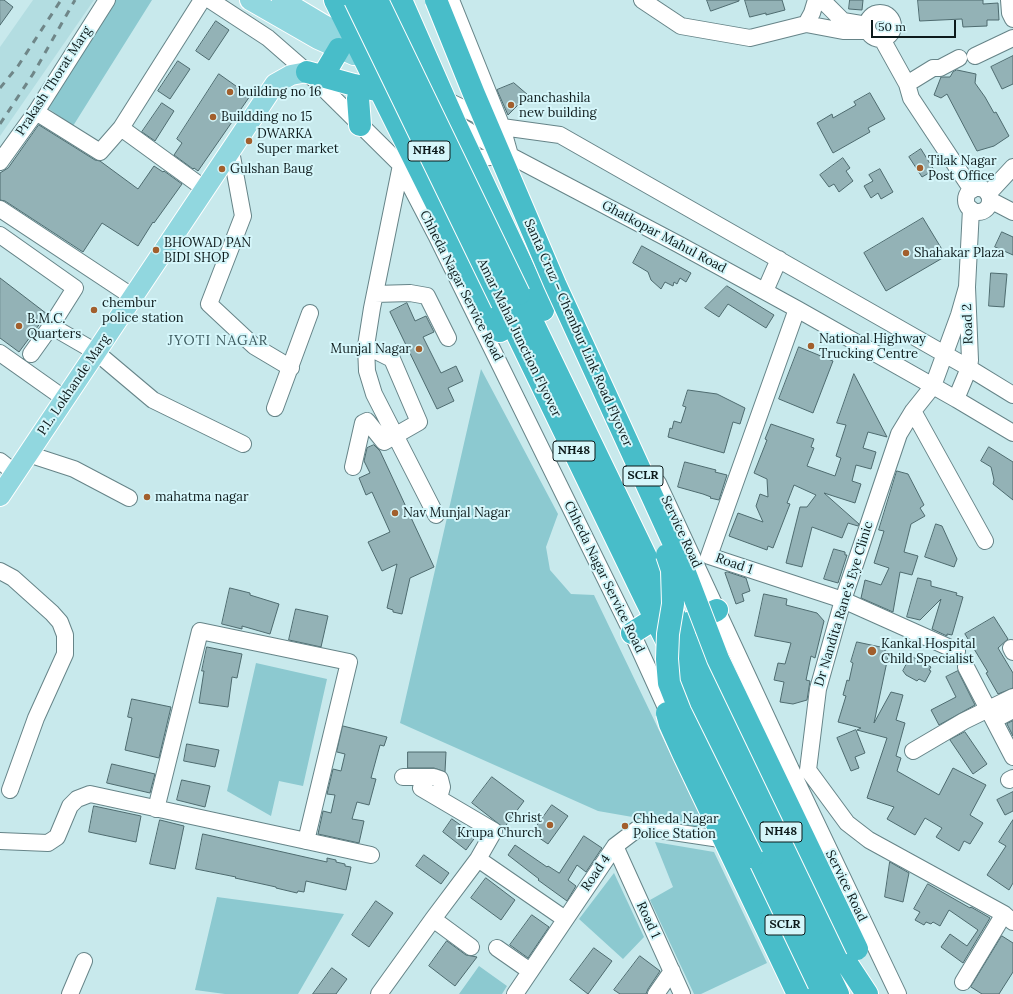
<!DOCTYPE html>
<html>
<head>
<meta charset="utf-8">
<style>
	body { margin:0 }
	#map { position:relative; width:1013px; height:994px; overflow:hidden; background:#c8e9ec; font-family:Lora,serif }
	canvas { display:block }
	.scale { position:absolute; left:871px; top:20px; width:85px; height:18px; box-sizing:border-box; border:2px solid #0d1a1b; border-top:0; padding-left:5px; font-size:12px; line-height:14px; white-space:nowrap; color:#0d1a1b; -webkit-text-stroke:3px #d5f6fa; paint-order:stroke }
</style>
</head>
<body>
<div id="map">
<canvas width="1013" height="994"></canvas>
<div class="scale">50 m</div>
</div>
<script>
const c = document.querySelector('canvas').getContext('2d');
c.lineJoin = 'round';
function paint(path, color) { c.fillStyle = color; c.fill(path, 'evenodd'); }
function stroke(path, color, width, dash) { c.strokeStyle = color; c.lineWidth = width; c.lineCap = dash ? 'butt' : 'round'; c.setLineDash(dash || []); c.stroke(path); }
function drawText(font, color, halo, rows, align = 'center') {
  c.font = font + ' Lora,serif'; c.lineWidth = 4; c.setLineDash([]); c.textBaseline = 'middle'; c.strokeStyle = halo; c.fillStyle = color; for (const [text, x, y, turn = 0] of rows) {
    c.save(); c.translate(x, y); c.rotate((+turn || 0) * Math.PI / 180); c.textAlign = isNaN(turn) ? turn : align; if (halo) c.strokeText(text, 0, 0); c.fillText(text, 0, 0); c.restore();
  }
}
const built = new Path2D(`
	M 33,0 L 94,0 L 0,136 L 0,47 Z`);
const green = new Path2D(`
	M 114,0 L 152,0 L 73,126 L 45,106 Z
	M 481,369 L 558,514 L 546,547 L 550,570 L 571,594 L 594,595 L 707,830 L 598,811 L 400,723 Z
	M 256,663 L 327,679 L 303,786 L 279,781 L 271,816 L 227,791 Z
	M 655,842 L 714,852 L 767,963 L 701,994 L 694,994 L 650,900 L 673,887 Z
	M 614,873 L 644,937 L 623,959 L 579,919 Z
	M 217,897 L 344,914 L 298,994 L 225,994 L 195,990 Z
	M 479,966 L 507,986 L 502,994 L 459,994 Z`);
const building = new Path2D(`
	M 0,0 L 4,0 L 13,7 L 0,25 Z
	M 707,0 L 739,0 L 739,1 L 711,11 Z
	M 745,0 L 782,0 L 785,10 L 766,15 L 766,13 L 750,17 Z
	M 850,0 L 863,0 L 862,10 L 849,9 Z
	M 918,0 L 983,0 L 983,4 L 998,3 L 999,20 L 987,20 L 987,26 L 963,27 L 962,19 L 920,21 Z
	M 216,21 L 229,30 L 209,60 L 196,51 Z
	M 1013,56 L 1013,84 L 1002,89 L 991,67 Z
	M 178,61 L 190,69 L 170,99 L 158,91 Z
	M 957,70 L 976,74 L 975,83 L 985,97 L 994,113 L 996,112 L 1009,136 L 994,146 L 977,151 L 947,94 L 941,98 L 934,95 L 941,77 L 950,77 L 953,72 Z
	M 219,74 L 250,96 L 198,171 L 194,168 L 193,169 L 174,155 L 182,143 L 177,139 Z
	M 514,83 L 528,95 L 508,115 L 497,90 Z
	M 870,93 L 885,119 L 868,128 L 870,132 L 833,153 L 817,123 L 832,114 L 833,118 L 856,105 L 854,102 Z
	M 162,103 L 174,111 L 155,141 L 142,132 Z
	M 39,125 L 95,160 L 100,161 L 138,189 L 154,166 L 163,172 L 164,171 L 182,184 L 154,223 L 153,222 L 138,246 L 102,223 L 83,252 L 5,201 L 0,200 L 0,173 L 8,168 Z
	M 921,149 L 934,170 L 922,177 L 909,157 Z
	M 843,158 L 850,168 L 846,171 L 853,181 L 839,192 L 834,184 L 829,187 L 820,175 Z
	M 880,169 L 893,192 L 881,199 L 878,193 L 871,198 L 864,186 L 873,181 L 869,175 Z
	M 923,218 L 946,256 L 886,291 L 864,253 Z
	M 1002,232 L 1013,237 L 1013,255 L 995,247 Z
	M 642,246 L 691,273 L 686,282 L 680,278 L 677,284 L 674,282 L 673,286 L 665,282 L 661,289 L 651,280 L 648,272 L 633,263 Z
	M 991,273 L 1007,274 L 1004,307 L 989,306 Z
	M 0,278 L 47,314 L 19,352 L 0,338 Z
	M 727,286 L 774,315 L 766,328 L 728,304 L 719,317 L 705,308 Z
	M 407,303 L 415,321 L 426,316 L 434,332 L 423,337 L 441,373 L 456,366 L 463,381 L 448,388 L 454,401 L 437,409 L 390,312 Z
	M 799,347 L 833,361 L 813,413 L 779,399 Z
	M 854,374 L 887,437 L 868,432 L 863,448 L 876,452 L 871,469 L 856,465 L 852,481 L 861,484 L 855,503 L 824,493 L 859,524 L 858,526 L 848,523 L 842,538 L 812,527 L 802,567 L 786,563 L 800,507 L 807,507 L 816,495 L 794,485 L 787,503 L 790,504 L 773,548 L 768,546 L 767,550 L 729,536 L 738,513 L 763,522 L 756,506 L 760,494 L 768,497 L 767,479 L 754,473 L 767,440 L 765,439 L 771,424 L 814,439 L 811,447 L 814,448 L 807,466 L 835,476 L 841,458 L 836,456 L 846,425 L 837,423 Z
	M 688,390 L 717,394 L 745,408 L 740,424 L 733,422 L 724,453 L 668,437 L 670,428 L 672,429 L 674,421 L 681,423 L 686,407 L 683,406 Z
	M 374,445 L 380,451 L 434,567 L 410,578 L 402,614 L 393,612 L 393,610 L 387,608 L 397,564 L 382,571 L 368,542 L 390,532 L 372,492 L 366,495 L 359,478 L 370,473 L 364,461 L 367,448 Z
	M 989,447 L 1013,462 L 1013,500 L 993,484 L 994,480 L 991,467 L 981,461 Z
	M 685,462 L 716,470 L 715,472 L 727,475 L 719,500 L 710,498 L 711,497 L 703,494 L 678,487 Z
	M 897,471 L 908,474 L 924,505 L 920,508 L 925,516 L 911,524 L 904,552 L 918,556 L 912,575 L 900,572 L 893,612 L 861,598 L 865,580 L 881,585 L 889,568 L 874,563 L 884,531 L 879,530 Z
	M 936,524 L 942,526 L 957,559 L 954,567 L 925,557 Z
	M 834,549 L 845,552 L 845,555 L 847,555 L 838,583 L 824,579 Z
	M 728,572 L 746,578 L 750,591 L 742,594 L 744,601 L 736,604 L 725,573 Z
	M 918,578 L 931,581 L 931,586 L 957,593 L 956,595 L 963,597 L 952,635 L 947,634 L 947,636 L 932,629 L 941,599 L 920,620 L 907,617 Z
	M 230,588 L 250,593 L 250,595 L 279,604 L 270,634 L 242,626 L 242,629 L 222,624 Z
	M 764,594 L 787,599 L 786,605 L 817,613 L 824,621 L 815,658 L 811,656 L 806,680 L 810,681 L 807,700 L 793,704 L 780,702 L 784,682 L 774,680 L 778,663 L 785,664 L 791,643 L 755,636 Z
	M 296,609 L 328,616 L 321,647 L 289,640 Z
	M 994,617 L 1008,639 L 998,648 L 1013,673 L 1013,688 L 998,694 L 986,673 L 988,672 L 965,634 Z
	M 857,642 L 885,648 L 885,651 L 889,652 L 874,723 L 891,692 L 903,695 L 896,720 L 905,723 L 896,756 L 901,758 L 897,771 L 939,795 L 953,768 L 986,785 L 970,815 L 983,823 L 970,844 L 964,841 L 959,851 L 936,837 L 942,828 L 925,818 L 915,835 L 887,819 L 894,807 L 867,798 L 887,738 L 857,730 L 861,728 L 838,722 L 846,696 L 843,695 L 847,680 L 849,681 L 853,663 L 851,662 Z
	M 207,647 L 242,654 L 237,678 L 232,677 L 228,707 L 199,703 L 204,671 L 202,671 Z
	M 911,656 L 931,667 L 929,670 L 931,671 L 925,682 L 919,679 L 917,681 L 906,675 L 903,671 Z
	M 958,671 L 975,705 L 939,725 L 931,710 L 956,697 L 946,677 Z
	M 132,699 L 171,707 L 159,758 L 125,750 L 132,718 L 128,717 Z
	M 1013,721 L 1013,736 L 1007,724 Z
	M 343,726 L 387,737 L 384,746 L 380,745 L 371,778 L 376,779 L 369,805 L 357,802 L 352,819 L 364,821 L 359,843 L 318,834 L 323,811 L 331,813 L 335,795 L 327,794 L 333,769 L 341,771 L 345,754 L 337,752 Z
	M 856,730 L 865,753 L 855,757 L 859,768 L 851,771 L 837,738 Z
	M 965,732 L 987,764 L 973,774 L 950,740 Z
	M 187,744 L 219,750 L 215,767 L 184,761 Z
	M 408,752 L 446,752 L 445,772 L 434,768 L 408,768 Z
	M 112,764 L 155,774 L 150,793 L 107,783 Z
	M 492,777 L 524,801 L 504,828 L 472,803 Z
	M 182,780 L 210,786 L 205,807 L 177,800 Z
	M 1013,792 L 1013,811 L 1005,815 L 997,800 Z
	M 552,805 L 568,816 L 548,844 L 532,833 Z
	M 94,806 L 141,816 L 136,842 L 89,832 Z
	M 452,819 L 476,836 L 466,850 L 443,832 Z
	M 160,820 L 184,826 L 175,869 L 150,864 Z
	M 1013,820 L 1013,883 L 1009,890 L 987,875 L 1006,846 L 999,842 Z
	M 203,834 L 327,862 L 327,858 L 336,860 L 336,862 L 345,864 L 345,866 L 351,867 L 346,890 L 306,881 L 304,892 L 298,891 L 297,893 L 276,888 L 276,887 L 235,878 L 236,877 L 196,869 Z
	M 584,836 L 602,848 L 586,872 L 577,865 L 568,880 L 576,886 L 567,901 L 538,880 L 539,879 L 508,855 L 515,845 L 547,867 L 548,866 L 559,873 Z
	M 424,855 L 449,873 L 441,884 L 416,866 Z
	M 890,862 L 909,873 L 903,902 L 885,897 Z
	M 486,878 L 515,900 L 501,920 L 471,898 Z
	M 928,884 L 970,908 L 971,907 L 990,918 L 963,963 L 941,947 L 950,934 L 967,946 L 978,930 L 949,910 L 940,926 L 933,922 L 931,924 L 926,922 L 924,925 L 915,920 L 920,912 L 914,909 Z
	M 376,901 L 393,913 L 369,947 L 352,935 Z
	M 532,915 L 549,927 L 528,958 L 510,945 Z
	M 1002,936 L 1013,943 L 1013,972 L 999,994 L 982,994 L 971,987 Z
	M 447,941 L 466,955 L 477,957 L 455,986 L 429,966 Z
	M 594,948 L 612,961 L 588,994 L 570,980 Z
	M 640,956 L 660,971 L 648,989 L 646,994 L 620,994 L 614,990 Z
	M 332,968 L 347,979 L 336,994 L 313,994 Z`);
const minor = new Path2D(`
	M 210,0 L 268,38 L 307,72 L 401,165 L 411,187 L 436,235 L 632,633 L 672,721
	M 451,0 L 502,127 L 511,159
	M 642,0 L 681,26 L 750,38 L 806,24 L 843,31 L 868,31
	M 822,0 L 843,21 L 861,24
	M 1009,0 L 1010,13 L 1013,19
	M867 26a13 13 0 1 1 26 0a13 13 0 1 1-26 0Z
	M 806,24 L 812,13 L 816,0
	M 882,39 L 907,84 L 911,98 L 972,190
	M 975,56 L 1013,38
	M 907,84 L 933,68 L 940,68 L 959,58
	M 444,99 L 502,127 L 560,135 L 969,368 L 1013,395
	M 36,112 L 100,152 L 121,128 L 202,0
	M 455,123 L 509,155 L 678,244 L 797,309 L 956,399 L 1013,433
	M 121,128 L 205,189
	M 231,151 L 243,216 L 209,304 L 254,346 L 291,368
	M 461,160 L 509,155
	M 0,162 L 36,112 L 107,0
	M 401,165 L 372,308 L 366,346 L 367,371 L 374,394 L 436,515
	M966 200a12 12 0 1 1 24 0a12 12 0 1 1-24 0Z
	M 988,194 L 1013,167
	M 990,200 L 1013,212
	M 0,209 L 133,297
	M 0,235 L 75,288 L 51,326 L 96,352 L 153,400 L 243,444
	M 967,287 L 959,315 L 933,386 L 913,411 L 899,434 L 843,600 L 818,689 L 808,770 L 847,823 L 869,840 L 1004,914 L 1013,922
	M 765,291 L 779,259
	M 375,294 L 410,293 L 427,296 L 448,338
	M 797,309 L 709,556 L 843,600 L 957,651
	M 0,353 L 65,399
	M 31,354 L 51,326
	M 956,399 L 969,368 L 970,360 L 967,287 L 971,209
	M 275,408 L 310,313
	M 913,411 L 985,541
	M 28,454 L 74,469 L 129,498
	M 0,461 L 15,473
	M 353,467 L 363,423 L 367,421 L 384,442 L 419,422 L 392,359 L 366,346
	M 658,483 L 795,778 L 898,994
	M 0,571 L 13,578 L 52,613 L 60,622 L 65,635 L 65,654 L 36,718 L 10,790
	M 1011,648 L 1013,652
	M 966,667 L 1013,757
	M 994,720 L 1013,710
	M 913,751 L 964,721 L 1013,697
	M 403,777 L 434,777 L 440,779 L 442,787 L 439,798
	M 1009,780 L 1013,778
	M 156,809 L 200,631 L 349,662 L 306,841
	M 0,841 L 48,843 L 57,837 L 70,806 L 77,799 L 90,794 L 371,855
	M 615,846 L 682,994
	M 478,859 L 565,919
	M 433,919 L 471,947
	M 497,948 L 530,971
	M 963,982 L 1004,914
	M 70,994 L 84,961
	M 379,994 L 433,919 L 478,859 L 494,831 L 421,788
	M 515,994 L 615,846 L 640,827 L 720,839
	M 656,994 L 672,971`);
const major = new Path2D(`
	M 250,0 L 318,39 L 354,55
	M 282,0 L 324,25 L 363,46
	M 0,496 L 275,84 L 291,75 L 307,72`);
const highway = new Path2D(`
	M 335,0 L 500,331
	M 401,0 L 455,123 L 543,310
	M 307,72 L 354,85 L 381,91
	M 323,76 L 339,49
	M 358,98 L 360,125
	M 519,294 L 660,586 L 842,956 L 867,994
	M 502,303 L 645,598 L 684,676 L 838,994
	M 685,625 L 717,610
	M 632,633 L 651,621
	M 752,857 L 818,994`);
const rail = new Path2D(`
	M 0,88 L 18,66 L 61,0
	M 0,124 L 33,74 L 75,0`);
const highwayBridge = new Path2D(`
	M 355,0 L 502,303
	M 377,0 L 519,294
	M 436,0 L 474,94 L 555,284 L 674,544 L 718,659 L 857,949
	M 667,555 L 672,570 L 673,604 L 668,634 L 667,659 L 669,683 L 680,711 L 752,857
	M 667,713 L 670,724 L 683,753 L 798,994`);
const markers = [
	[230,92,4,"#a25f2d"],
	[511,105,4,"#a25f2d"],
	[213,117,4,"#a25f2d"],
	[249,141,4,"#a25f2d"],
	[920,168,4,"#a25f2d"],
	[222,169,4,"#a25f2d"],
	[156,250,4,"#a25f2d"],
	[906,253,4,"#a25f2d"],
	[94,310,4,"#a25f2d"],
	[19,326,4,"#a25f2d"],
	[811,346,4,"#a25f2d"],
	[419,349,4,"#a25f2d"],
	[147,497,4,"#a25f2d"],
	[395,513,4,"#a25f2d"],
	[872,651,5,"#a25f2d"],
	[550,825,4,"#a25f2d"],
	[625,826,4,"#a25f2d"]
];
const shields = [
	[429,151,42],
	[574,451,42],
	[643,476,40],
	[781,832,42],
	[785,925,40]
];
const shieldNames = [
	["NH48",429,151],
	["NH48",574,451],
	["SCLR",643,476],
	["NH48",781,832],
	["SCLR",785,925]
];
const streetNames = [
	["Prakash Thorat Marg",54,81,-57],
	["Ghatkopar Mahul Road",664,237,28],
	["Chheda Nagar Service Road",461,286,63],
	["Road 2",968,324,-92],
	["Santa Cruz – Chembur Link Road Flyover",578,333,66],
	["Amar Mahal Junction Flyover",519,338,64],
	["P.L. Lokhande Marg",74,385,-56],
	["Service Road",681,532,65],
	["Road 1",734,564,19],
	["Chheda Nagar Service Road",604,577,64],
	["Dr Nandita Rane's Eye Clinic",844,604,-73],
	["Road 4",596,873,-56],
	["Service Road",846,886,64],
	["Road 1",648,920,65]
];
const poiNames = [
	["building no 16",238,92],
	["panchashila",519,98],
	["new building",519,113],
	["Buildding no 15",221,117],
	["DWARKA",257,134],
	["Super market",257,149],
	["Tilak Nagar",928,161],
	["Post Office",928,176],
	["Gulshan Baug",230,169],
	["BHOWAD PAN",164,243],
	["BIDI SHOP",164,258],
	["Shahakar Plaza",914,253],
	["chembur",102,303],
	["police station",102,318],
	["B.M.C.",27,319],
	["Quarters",27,334],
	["National Highway",819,339],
	["Trucking Centre",819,354],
	["Munjal Nagar",411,349,"right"],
	["mahatma nagar",155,497],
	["Nav Munjal Nagar",403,513],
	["Kankal Hospital",881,644],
	["Child Specialist",881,659],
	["Christ",542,818,"right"],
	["Krupa Church",542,833,"right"],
	["Chheda Nagar",633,819],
	["Police Station",633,834]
];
const neighbourhoodNames = [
	["JYOTI NAGAR",218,341]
];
paint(built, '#b3dde1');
paint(green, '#8cc9d0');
paint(building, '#93b2b6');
stroke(building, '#4e6b6f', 1);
stroke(minor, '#668488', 18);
stroke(major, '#fff', 22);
stroke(highway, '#fff', 24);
stroke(minor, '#fff', 16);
stroke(major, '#91d7df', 20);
stroke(highway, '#48bdc9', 22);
stroke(rail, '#6f8688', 3, [7, 7]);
stroke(highwayBridge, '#fff', 24, []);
stroke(highwayBridge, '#48bdc9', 22);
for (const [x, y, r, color] of markers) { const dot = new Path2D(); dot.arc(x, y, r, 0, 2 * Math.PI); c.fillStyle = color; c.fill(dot); stroke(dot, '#d5f6fa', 1.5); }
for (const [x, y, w] of shields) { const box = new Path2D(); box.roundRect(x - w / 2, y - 10, w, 20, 3); c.fillStyle = '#d5f6fa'; c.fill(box); stroke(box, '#0d1a1b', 1); }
drawText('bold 12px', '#0d1a1b', null, shieldNames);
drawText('13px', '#0d1a1b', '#d5f6fa', streetNames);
drawText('13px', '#0d1a1b', '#d5f6fa', poiNames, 'left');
c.letterSpacing = '1px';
drawText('14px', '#3e5b5f', '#d5f6fa', neighbourhoodNames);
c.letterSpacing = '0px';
</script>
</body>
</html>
